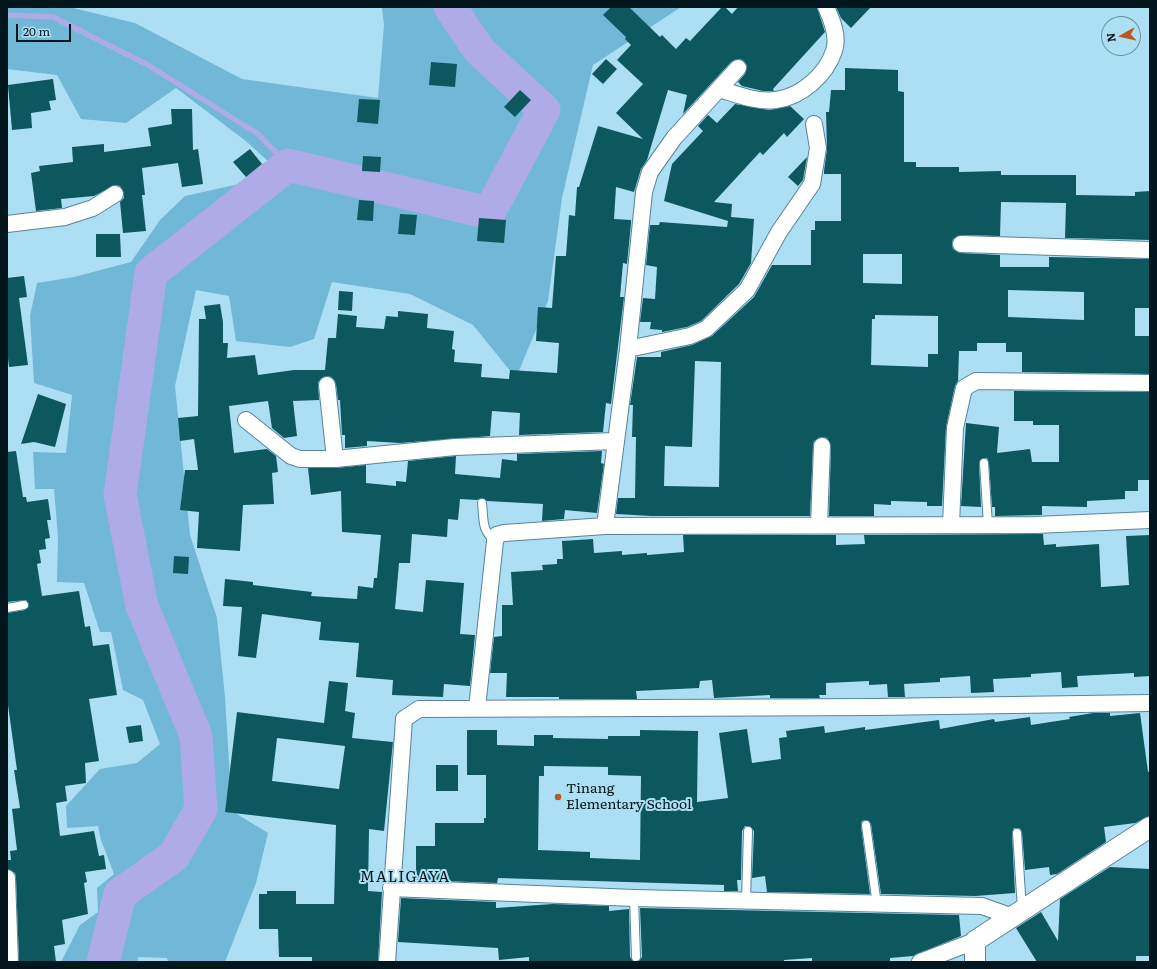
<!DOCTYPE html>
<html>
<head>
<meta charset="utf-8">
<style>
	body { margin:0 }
	#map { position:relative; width:1157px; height:969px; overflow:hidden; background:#addff4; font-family:Literata,serif }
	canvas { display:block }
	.frame { position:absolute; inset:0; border:8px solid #03151d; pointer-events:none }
	.north { position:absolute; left:1101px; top:16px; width:40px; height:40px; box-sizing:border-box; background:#addff4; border:1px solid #698e9e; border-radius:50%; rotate:262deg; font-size:11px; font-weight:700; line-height:16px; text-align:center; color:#03151d }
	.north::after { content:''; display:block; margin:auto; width:14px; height:18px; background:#bc5920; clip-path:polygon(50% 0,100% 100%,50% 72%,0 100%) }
	.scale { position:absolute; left:16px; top:24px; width:55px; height:18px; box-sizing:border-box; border:2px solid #03151d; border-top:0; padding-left:5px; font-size:12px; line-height:14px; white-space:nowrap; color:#03151d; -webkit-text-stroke:3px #addff4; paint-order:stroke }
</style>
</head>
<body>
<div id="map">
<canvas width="1157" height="969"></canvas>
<div class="frame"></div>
<div class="north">N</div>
<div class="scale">20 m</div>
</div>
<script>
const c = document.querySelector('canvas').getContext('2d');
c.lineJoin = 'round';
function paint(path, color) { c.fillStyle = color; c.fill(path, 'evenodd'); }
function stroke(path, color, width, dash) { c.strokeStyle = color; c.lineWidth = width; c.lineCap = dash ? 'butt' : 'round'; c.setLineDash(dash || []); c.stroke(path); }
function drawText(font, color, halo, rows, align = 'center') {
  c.font = font + ' Literata,serif'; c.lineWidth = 4; c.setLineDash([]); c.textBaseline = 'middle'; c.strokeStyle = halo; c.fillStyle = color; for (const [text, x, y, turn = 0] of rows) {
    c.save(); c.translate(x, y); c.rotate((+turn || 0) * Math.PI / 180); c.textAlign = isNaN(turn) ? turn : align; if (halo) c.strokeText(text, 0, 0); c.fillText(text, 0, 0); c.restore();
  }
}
const green = new Path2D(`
	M 7,7 L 69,7 L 135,23 L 242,79 L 378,98 L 384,25 L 382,7 L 681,7 L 593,65 L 562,198 L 548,301 L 516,378 L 473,325 L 410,294 L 332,282 L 314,339 L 290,347 L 236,341 L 229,296 L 196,290 L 175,386 L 190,535 L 217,618 L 225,697 L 232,811 L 268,833 L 256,883 L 225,962 L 168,962 L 167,958 L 138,957 L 138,962 L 61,962 L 80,925 L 98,912 L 97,888 L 114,874 L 101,840 L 98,826 L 67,828 L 66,806 L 100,769 L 137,763 L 160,744 L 143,700 L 123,690 L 111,632 L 100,632 L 84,583 L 57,582 L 58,537 L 54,489 L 35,489 L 33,452 L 66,453 L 72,395 L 34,383 L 30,316 L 37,283 L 74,277 L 131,262 L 160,220 L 185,196 L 257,180 L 271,164 L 247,142 L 176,88 L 126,123 L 81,119 L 57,75 L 7,69 Z`);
const stream = new Path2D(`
	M 7,15 L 53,17 L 148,65 L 258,134 L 288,165`);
const river = new Path2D(`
	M 103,962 L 120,894 L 174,856 L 201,809 L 196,736 L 142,606 L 120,495 L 151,273 L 288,165 L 489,213 L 544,110 L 479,50 L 450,7`);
const building = new Path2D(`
	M 611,7 L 629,7 L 660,37 L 662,35 L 676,49 L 686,38 L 690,41 L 722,7 L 725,7 L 732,14 L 738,7 L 817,7 L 825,32 L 773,89 L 774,91 L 763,91 L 742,86 L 738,82 L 745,74 L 747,66 L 744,61 L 740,59 L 731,62 L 683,114 L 687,95 L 668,90 L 647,160 L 641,169 L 634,192 L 616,187 L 614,219 L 631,220 L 631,223 L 627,264 L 623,263 L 620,297 L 624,297 L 611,404 L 606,403 L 603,432 L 519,435 L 520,413 L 492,411 L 490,436 L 400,443 L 367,441 L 367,446 L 345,448 L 345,435 L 342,435 L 340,400 L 338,400 L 336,384 L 331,377 L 326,376 L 318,382 L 319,400 L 293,401 L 297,436 L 284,438 L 272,428 L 268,401 L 229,406 L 234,453 L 267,449 L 276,456 L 278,472 L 272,473 L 274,504 L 243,505 L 240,551 L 197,548 L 199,512 L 180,510 L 185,470 L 198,470 L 194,439 L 180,441 L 178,418 L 198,416 L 199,319 L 206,319 L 204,306 L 220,304 L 223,322 L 223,343 L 228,343 L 227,358 L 255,355 L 258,375 L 294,370 L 325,370 L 328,338 L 336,338 L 338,314 L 357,316 L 356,327 L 384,329 L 386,316 L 398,317 L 398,311 L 428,314 L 427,328 L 454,331 L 452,349 L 455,350 L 454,362 L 482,364 L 481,377 L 509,379 L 510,370 L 557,373 L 559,343 L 536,341 L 538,307 L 552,308 L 556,256 L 566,256 L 569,215 L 575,216 L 577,187 L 579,187 L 598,126 L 643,139 L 616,113 L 643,84 L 617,60 L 631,45 L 625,39 L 626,37 L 603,15 Z
	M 836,7 L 871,7 L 851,28 L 841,18 Z
	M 606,59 L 617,69 L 603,84 L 592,74 Z
	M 431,62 L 457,64 L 455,87 L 429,85 Z
	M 845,68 L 898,70 L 898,91 L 904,92 L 904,162 L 916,162 L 916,167 L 959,167 L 959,172 L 1001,171 L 1001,175 L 1076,175 L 1076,195 L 1135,196 L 1135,192 L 1150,191 L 1150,240 L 1065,238 L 1066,203 L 1001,202 L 1000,236 L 961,235 L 953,239 L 952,244 L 953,249 L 960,253 L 1000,255 L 1000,267 L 1049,267 L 1049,257 L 1150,259 L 1150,308 L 1135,308 L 1135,336 L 1150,336 L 1150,374 L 1022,372 L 1022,352 L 1006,352 L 1006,343 L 977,343 L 977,351 L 959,351 L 958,381 L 955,386 L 946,427 L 942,506 L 927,506 L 927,502 L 891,501 L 891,505 L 874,504 L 874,516 L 829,516 L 831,446 L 827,438 L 822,437 L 814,441 L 813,446 L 810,516 L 651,516 L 616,514 L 618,498 L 635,498 L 636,437 L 632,437 L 633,405 L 630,405 L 637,357 L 661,357 L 661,352 L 692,345 L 712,336 L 754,297 L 772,265 L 811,265 L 811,230 L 815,230 L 815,221 L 841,221 L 841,174 L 824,174 L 824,171 L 827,149 L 826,112 L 829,112 L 831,90 L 845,90 ZM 863,254 L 902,254 L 902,284 L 863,283 ZM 1008,290 L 1084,292 L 1084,320 L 1008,317 ZM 875,315 L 938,316 L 938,354 L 928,354 L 928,367 L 871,365 L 872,319 L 875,319 ZM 695,361 L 721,362 L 719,487 L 664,486 L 665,446 L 692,447 Z
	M 53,79 L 56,100 L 49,101 L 51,110 L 31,113 L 32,128 L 12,130 L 8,85 Z
	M 520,90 L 531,100 L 515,117 L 504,107 Z
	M 359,99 L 380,100 L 378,124 L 357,122 Z
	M 735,104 L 769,110 L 790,106 L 804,119 L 787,137 L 784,133 L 763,155 L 760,152 L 714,202 L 732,204 L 731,217 L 754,219 L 751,263 L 739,284 L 701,321 L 687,327 L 662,332 L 662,330 L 650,329 L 651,322 L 640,322 L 643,298 L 655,299 L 657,267 L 646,265 L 650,225 L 659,225 L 660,222 L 727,227 L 728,221 L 664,201 L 672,164 L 703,131 L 698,126 L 708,115 L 717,123 Z
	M 171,109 L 192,109 L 193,150 L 198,149 L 203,184 L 182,187 L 178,163 L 142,168 L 145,195 L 142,195 L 146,231 L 123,233 L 120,202 L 124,198 L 124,193 L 120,186 L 115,185 L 94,196 L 61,199 L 62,208 L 36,211 L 31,173 L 40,171 L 39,166 L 73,162 L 72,147 L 104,144 L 104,152 L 151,146 L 148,128 L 172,124 Z
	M 250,149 L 262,164 L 246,177 L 233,162 Z
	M 363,156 L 381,157 L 380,172 L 362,171 Z
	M 807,157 L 803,180 L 798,186 L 788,177 Z
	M 359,200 L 374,201 L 373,221 L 357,220 Z
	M 400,214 L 417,215 L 415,235 L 398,234 Z
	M 479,218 L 506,220 L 504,243 L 477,241 Z
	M 96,234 L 120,234 L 121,257 L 96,257 Z
	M 24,276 L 27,297 L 19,298 L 28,365 L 9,367 L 7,349 L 7,278 Z
	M 339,291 L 353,292 L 352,311 L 338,310 Z
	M 1014,391 L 1150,392 L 1150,480 L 1138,480 L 1138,491 L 1125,491 L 1125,499 L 1087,501 L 1087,507 L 1042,506 L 1042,515 L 995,516 L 995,507 L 992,507 L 989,463 L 987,458 L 983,458 L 979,463 L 981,507 L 961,506 L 966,423 L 999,427 L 997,453 L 1030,449 L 1032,462 L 1059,462 L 1059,425 L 1033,425 L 1033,421 L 1014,421 Z
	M 38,394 L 66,404 L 55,447 L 34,442 L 21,444 Z
	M 16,451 L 23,497 L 26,497 L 27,502 L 48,499 L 51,520 L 47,520 L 50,538 L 45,539 L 46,549 L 39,550 L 41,563 L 37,564 L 42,596 L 79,591 L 85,627 L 90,626 L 93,646 L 109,644 L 117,695 L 89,699 L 99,761 L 85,763 L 86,783 L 65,786 L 67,801 L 56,803 L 60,836 L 94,831 L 99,856 L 104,855 L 106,869 L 85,872 L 87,882 L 84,883 L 88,914 L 62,920 L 65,944 L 54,946 L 56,962 L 19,962 L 16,878 L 15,873 L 7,869 L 7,860 L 11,860 L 10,851 L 17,850 L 12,809 L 20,808 L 14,770 L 17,770 L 7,698 L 7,613 L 25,610 L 29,604 L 26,600 L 7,602 L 7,452 Z
	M 602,451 L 601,463 L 604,464 L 597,513 L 565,510 L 564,519 L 542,521 L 543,504 L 487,501 L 482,498 L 477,500 L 460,499 L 458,520 L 448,519 L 447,537 L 412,534 L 410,563 L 399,563 L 395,609 L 423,612 L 426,580 L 464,583 L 460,634 L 475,635 L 470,686 L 444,684 L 443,697 L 392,695 L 393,680 L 356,677 L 359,643 L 319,640 L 321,622 L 262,614 L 256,658 L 238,656 L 242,607 L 223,606 L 225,579 L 253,582 L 253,585 L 312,592 L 311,596 L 357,599 L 358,586 L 373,588 L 374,578 L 377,578 L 381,535 L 342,532 L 341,491 L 311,495 L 308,468 L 336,468 L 366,465 L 366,483 L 396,486 L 396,481 L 406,482 L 408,461 L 456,456 L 455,474 L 500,478 L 502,459 L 517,461 L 517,454 Z
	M 1043,534 L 1044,545 L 1056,544 L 1056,547 L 1099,544 L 1101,587 L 1129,585 L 1126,536 L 1150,535 L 1150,676 L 1134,677 L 1134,673 L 1077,676 L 1078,687 L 1062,688 L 1061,672 L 1031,674 L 1031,677 L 993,679 L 994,692 L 971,693 L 970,676 L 940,678 L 940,682 L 904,684 L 905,697 L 888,697 L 887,684 L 869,685 L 869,681 L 826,683 L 826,695 L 819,695 L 820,698 L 770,698 L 770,695 L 714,698 L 712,680 L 700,681 L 699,688 L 636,691 L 637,699 L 559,699 L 559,697 L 506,697 L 507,673 L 490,673 L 494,637 L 502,636 L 502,605 L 513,605 L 511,572 L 543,570 L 542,565 L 557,564 L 557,559 L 563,559 L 562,541 L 593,539 L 594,553 L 622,551 L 622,555 L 647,553 L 647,555 L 684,552 L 683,535 L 836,535 L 836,545 L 865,544 L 864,535 Z
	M 174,556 L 189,557 L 188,574 L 173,573 Z
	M 329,681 L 348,683 L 345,711 L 355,713 L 352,738 L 393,742 L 384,831 L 369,829 L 368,891 L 382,892 L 378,962 L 312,962 L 312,957 L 279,957 L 278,929 L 259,929 L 259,894 L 267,894 L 267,891 L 296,891 L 296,904 L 334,904 L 336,825 L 225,812 L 237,712 L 324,723 ZM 277,738 L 345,746 L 339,789 L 272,781 Z
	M 1093,713 L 1110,713 L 1110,716 L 1140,713 L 1148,772 L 1150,771 L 1150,816 L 1135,823 L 1104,827 L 1106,842 L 1057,874 L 1050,875 L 1049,867 L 1025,870 L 1022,832 L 1019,828 L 1014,828 L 1012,833 L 1015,893 L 975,896 L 881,894 L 871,824 L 866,820 L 862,821 L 861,826 L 870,894 L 767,892 L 765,876 L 752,878 L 754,831 L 749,826 L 745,826 L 742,831 L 741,880 L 737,880 L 738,891 L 724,891 L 724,885 L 498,878 L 497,883 L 416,880 L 416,846 L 435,846 L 435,823 L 484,823 L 484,818 L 486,818 L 486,775 L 467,775 L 467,730 L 497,730 L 497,745 L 534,746 L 534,735 L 553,735 L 553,738 L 608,739 L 608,736 L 640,736 L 640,730 L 698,731 L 697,802 L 728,798 L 719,733 L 747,729 L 752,763 L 781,759 L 779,738 L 787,737 L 786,731 L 824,726 L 825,733 L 865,727 L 865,730 L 939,720 L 940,729 L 994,719 L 995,722 L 1030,717 L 1031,725 L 1070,719 L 1069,717 ZM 544,766 L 608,767 L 608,775 L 641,776 L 640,860 L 590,858 L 590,852 L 538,850 L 539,776 L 544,776 Z
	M 141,725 L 143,741 L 129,743 L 126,727 Z
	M 436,765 L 458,765 L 458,791 L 436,791 Z
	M 1110,867 L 1150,869 L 1150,956 L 1136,956 L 1136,962 L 1037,962 L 1016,928 L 1041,912 L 1058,941 L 1060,899 Z
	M 401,898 L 496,902 L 496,908 L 553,904 L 609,906 L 609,911 L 629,909 L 630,957 L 634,962 L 529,962 L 529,957 L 499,960 L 498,948 L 398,942 Z
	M 640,908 L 959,915 L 961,936 L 913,956 L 890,958 L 890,962 L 812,962 L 812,958 L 784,960 L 784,962 L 638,962 L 642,957 Z`);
const service = new Path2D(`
	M 984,463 L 988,525
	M 482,503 C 484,519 481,530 495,541
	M 7,608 L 24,605
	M 866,825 L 877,905
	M 1017,833 L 1022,910
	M 634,898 L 636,957
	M 746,901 L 748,831`);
const minor = new Path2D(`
	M 719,89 C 736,94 758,103 776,100 C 801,97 826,75 834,51 C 839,37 832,20 826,7
	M 7,224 L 65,217 L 93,208 L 115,194
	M 961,244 L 1150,250
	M 628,349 L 690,336 L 706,329 L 747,290 L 779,232 L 812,184 L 818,148 L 814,124
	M 327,385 L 335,459
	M 246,420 L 291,456 L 300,459 L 335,459 L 455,447 L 615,441
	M 819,525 L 822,446
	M 951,525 L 955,428 L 964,388 L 976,381 L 1150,383
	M 605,526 L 628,349 L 644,192 L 650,172 L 674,138 L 738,68
	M 477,708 L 495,541 L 497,535 L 504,533 L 605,526 L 1035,525 L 1150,520
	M 7,878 L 10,962
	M 391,888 L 634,898 L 982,906 L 1013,917
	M 387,962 L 404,719 L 419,709 L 876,707 L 1150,703
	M 920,962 L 975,941`);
const tertiary = new Path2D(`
	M 975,962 L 975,941 L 1150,827`);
const markers = [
	[558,797,4,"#bc5920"]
];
const poiNames = [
	["Tinang",566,789],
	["Elementary School",566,805]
];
const neighbourhoodNames = [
	["MALIGAYA",405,878]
];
paint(green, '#70b8d6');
stroke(stream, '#aeabe6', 5.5);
stroke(river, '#aeabe6', 33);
paint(building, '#0d575f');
stroke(service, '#568599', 10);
stroke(minor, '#568599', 18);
stroke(tertiary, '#568599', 22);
stroke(service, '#fff', 8);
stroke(minor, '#fff', 16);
stroke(tertiary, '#fff', 20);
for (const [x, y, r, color] of markers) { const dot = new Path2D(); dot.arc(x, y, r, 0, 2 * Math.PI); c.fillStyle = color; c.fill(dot); stroke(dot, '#addff4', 1.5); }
drawText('14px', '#03151d', '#addff4', poiNames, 'left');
c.letterSpacing = '1px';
drawText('15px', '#03151d', '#addff4', neighbourhoodNames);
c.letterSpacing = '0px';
</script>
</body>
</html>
